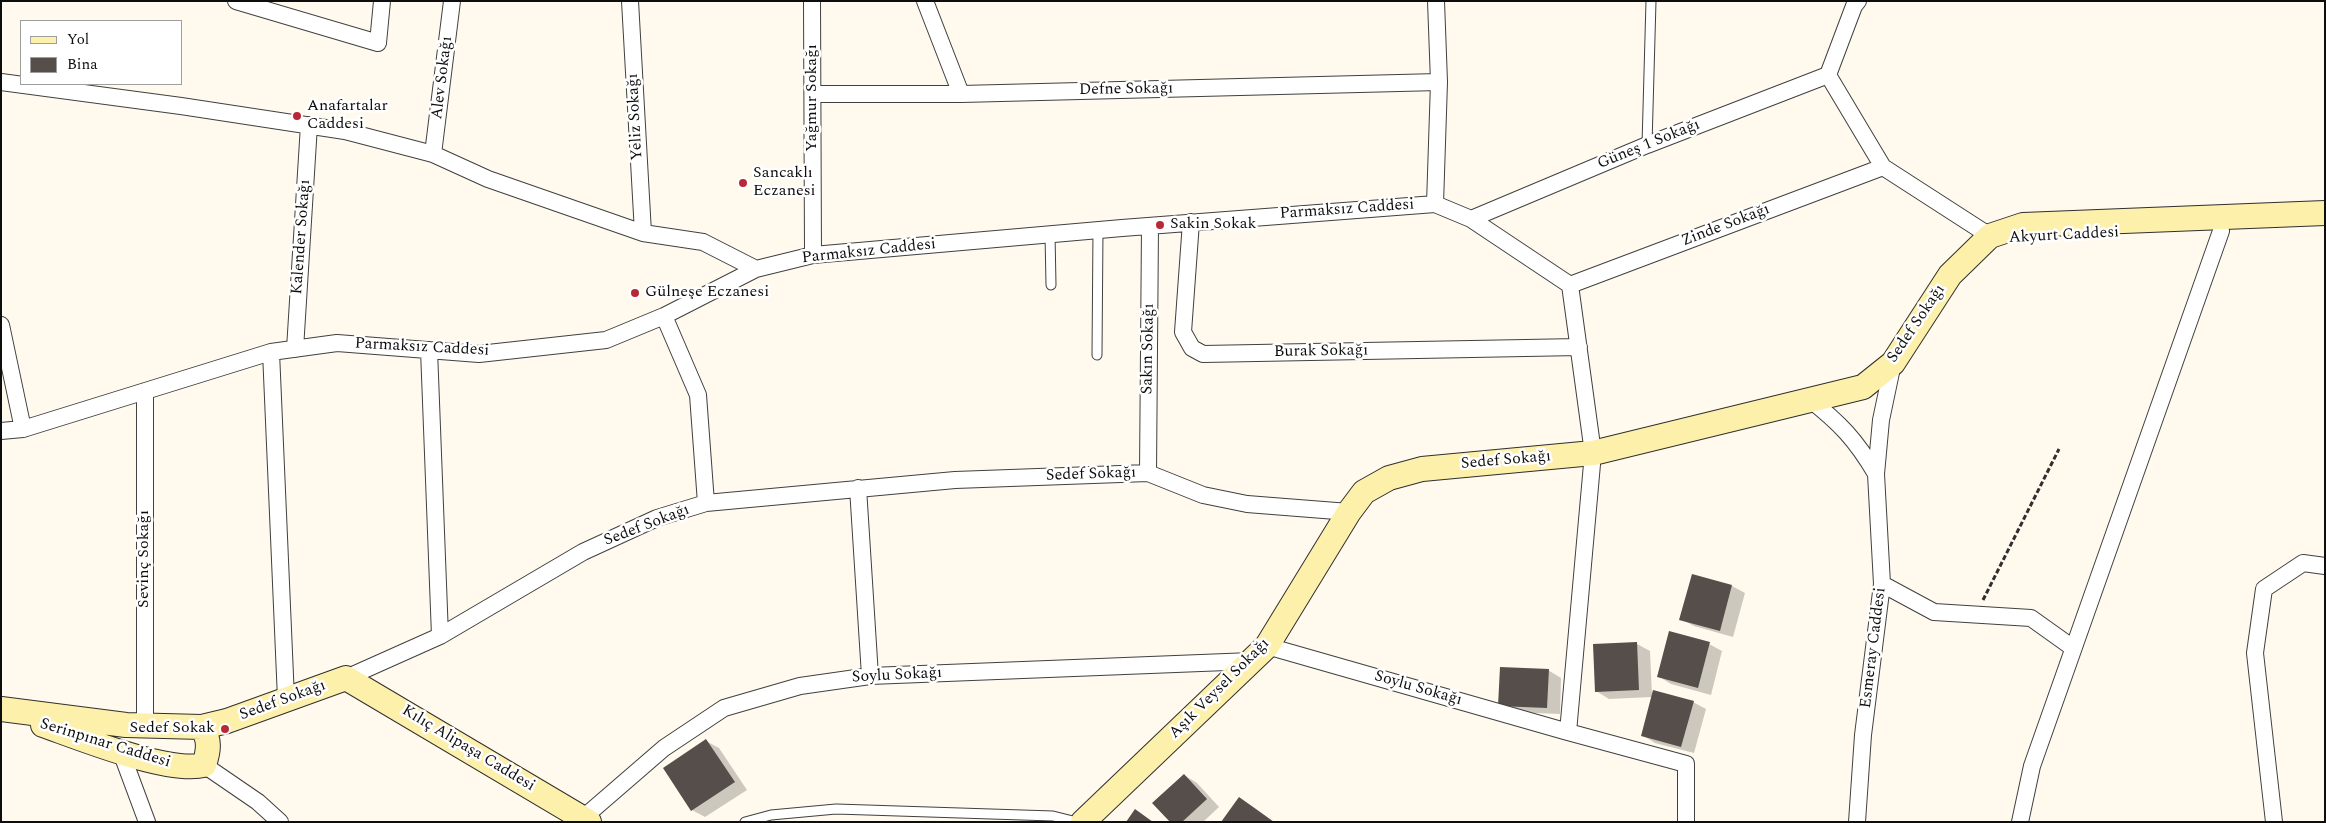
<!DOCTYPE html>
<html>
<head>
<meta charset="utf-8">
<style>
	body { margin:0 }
	#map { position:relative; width:2326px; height:823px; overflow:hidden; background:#fffaed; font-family:Spectral,serif }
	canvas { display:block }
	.frame { position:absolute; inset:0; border:2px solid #0d0d0d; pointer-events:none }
	.legend { position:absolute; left:20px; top:20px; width:162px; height:65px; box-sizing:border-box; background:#fff; border:1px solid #9e9e9e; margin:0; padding:6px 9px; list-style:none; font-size:15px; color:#0d0d0d }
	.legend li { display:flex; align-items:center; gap:10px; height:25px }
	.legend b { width:25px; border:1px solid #9e9e9e }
</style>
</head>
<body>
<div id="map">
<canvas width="2326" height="823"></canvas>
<div class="frame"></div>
<ul class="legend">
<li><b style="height:6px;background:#fdf0aa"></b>Yol</li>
<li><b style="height:14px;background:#554e4a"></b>Bina</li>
</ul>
</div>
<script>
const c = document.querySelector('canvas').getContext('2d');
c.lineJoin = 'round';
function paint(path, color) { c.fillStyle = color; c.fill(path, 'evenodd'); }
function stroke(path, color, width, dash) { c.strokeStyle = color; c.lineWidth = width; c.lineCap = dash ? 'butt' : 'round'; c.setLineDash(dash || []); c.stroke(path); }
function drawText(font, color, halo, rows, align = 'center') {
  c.font = font + ' Spectral,serif'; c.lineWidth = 5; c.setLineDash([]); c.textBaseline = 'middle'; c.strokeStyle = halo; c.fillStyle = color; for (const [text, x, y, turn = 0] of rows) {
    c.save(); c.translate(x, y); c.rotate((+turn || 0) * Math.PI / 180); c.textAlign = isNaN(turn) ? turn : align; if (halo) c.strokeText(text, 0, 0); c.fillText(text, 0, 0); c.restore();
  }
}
const shadow = new Path2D(`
	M 1692,575 L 1732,586 L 1745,593 L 1733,637 L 1694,626 L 1681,619 Z
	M 1637,644 L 1650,651 L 1652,697 L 1609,699 L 1596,691 Z
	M 1709,644 L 1722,651 L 1711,695 L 1671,684 L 1658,676 Z
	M 1548,670 L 1561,678 L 1560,714 L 1513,712 L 1500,705 Z
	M 1693,702 L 1706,709 L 1694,753 L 1655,743 L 1642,735 Z
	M 706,741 L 719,748 L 747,790 L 705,817 L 692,810 Z
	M 1184,775 L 1197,783 L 1219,807 L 1203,822 L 1171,822 Z
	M 1239,798 L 1252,806 L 1274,822 L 1222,822 Z`);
const building = new Path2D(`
	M 1692,574 L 1732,585 L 1720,631 L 1679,620 Z
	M 1669,631 L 1710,642 L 1698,688 L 1657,677 Z
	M 1637,642 L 1639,690 L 1595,692 L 1593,644 Z
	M 1500,667 L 1549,669 L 1547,708 L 1498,706 Z
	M 1653,690 L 1694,701 L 1681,747 L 1641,736 Z
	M 706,739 L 735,782 L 691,811 L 663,768 Z
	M 1184,774 L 1207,799 L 1182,822 L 1170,822 L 1152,803 Z
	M 1239,797 L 1274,822 L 1221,822 Z
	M 1135,809 L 1153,822 L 1126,822 Z`);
const path = new Path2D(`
	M 1983,600 L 2059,449`);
const lane = new Path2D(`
	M 1647,145 L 1651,1
	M 1050,234 L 1051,285
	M 1097,355 L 1098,230
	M 745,822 L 771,815 L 836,809 L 1053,816 L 1077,822`);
const street = new Path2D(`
	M 236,1 L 378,43 L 382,1
	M 630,1 L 643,233
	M 812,1 L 813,255
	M 925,1 L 961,94
	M 1828,75 L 1883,167 L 1990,236
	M 1828,75 L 1854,6 L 1858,1
	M 1,82 L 181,106 L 345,131 L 433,154 L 488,179 L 643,233 L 703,242 L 756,269
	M 813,94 L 961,94 L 1439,82
	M 433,154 L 452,1
	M 1435,204 L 1439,82 L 1436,1
	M 1471,219 L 1647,145 L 1828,75
	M 1191,222 L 1183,332 L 1192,348 L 1203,354 L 1579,347
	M 1570,285 L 1883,167
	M 664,316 L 698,395 L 706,503
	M 1,325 L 23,429
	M 295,349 L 309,125
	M 429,350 L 440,636
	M 271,352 L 286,699
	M 1809,399 C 1840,423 1856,440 1876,474
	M 1,431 L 23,429 L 271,352 L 337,343 L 479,354 L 606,340 L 664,316 L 756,269 L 813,255 L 1122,228 L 1435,204 L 1471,219 L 1570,285 L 1593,453 L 1568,732 L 1686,764 L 1686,822
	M 1148,473 L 1150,226
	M 858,488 L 870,676
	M 1882,584 L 1934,612 L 2031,618 L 2073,648
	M 1267,646 L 1568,732
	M 346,678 L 440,636 L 583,552 L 657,518 L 706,503 L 955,480 L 1148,473 L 1203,495 L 1247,504 L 1349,512
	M 145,726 L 145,391
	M 121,752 L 147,822
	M 204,765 L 258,802 L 280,822
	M 575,820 L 583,818 L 664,748 L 724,708 L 800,686 L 870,676 L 1252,661
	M 1857,822 L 1863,735 L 1882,584 L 1876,474 L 1881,420 L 1893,363
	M 2020,822 L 2032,766 L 2221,231
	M 2274,822 L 2255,653 L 2264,589 L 2303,563 L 2325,566`);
const secondary = new Path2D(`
	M 1,709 L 126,725 L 202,727 L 227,721 L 346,678 L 589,822
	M 43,725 C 80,738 169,774 204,765 C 209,750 210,740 202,727
	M 1083,822 L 1267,646 L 1349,512 L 1364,492 L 1389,478 L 1422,469 L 1593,453 L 1863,387 L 1893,363 L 1950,275 L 1990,236 L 2023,225 L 2325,213`);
const markers = [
	[297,116,5,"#b92836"],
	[743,183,5,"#b92836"],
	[1160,225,5,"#b92836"],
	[635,293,5,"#b92836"],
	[225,729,5,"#b92836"]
];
const streetNames = [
	["Alev Sokağı",443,78,-83],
	["Defne Sokağı",1126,90,-1],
	["Yağmur Sokağı",813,98,-90],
	["Yeliz Sokağı",636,117,-93],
	["Güneş 1 Sokağı",1649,145,-22],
	["Parmaksız Caddesi",1347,210,-4],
	["Zinde Sokağı",1726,226,-21],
	["Akyurt Caddesi",2064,236,-3],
	["Kalender Sokağı",302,237,-86],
	["Parmaksız Caddesi",869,252,-6],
	["Sedef Sokağı",1917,324,-56],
	["Parmaksız Caddesi",422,348,3],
	["Sakın Sokağı",1149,349,-89],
	["Burak Sokağı",1321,352,-1],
	["Sedef Sokağı",1506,461,-5],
	["Sedef Sokağı",1091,475,-2],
	["Sedef Sokağı",647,526,-21],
	["Sevinç Sokağı",145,559,-90],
	["Esmeray Caddesi",1874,648,-83],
	["Soylu Sokağı",897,676,-3],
	["Aşık Veysel Sokağı",1220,689,-45],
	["Soylu Sokağı",1418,689,16],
	["Sedef Sokağı",283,701,-20],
	["Serinpınar Caddesi",105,744,17],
	["Kılıç Alipaşa Caddesi",468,749,31]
];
const poiNames = [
	["Anafartalar",307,107],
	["Caddesi",307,125],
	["Sancaklı",753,174],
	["Eczanesi",753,192],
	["Sakin Sokak",1170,225],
	["Gülneşe Eczanesi",645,293],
	["Sedef Sokak",215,729,"right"]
];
paint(shadow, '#0003');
paint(building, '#554e4a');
stroke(lane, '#404040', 11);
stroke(street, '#404040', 18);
stroke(secondary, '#2f2f2f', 26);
stroke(path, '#2f2f2f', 3, [5, 2.5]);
stroke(lane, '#fff', 9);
stroke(street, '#fff', 16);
stroke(secondary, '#fdf0aa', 24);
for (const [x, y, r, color] of markers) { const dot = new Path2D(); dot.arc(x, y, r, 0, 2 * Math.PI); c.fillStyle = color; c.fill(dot); stroke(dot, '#fff', 2); }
drawText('16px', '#0d0d0d', '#fff', streetNames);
drawText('16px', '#0d0d0d', '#fff', poiNames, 'left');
</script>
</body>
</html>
